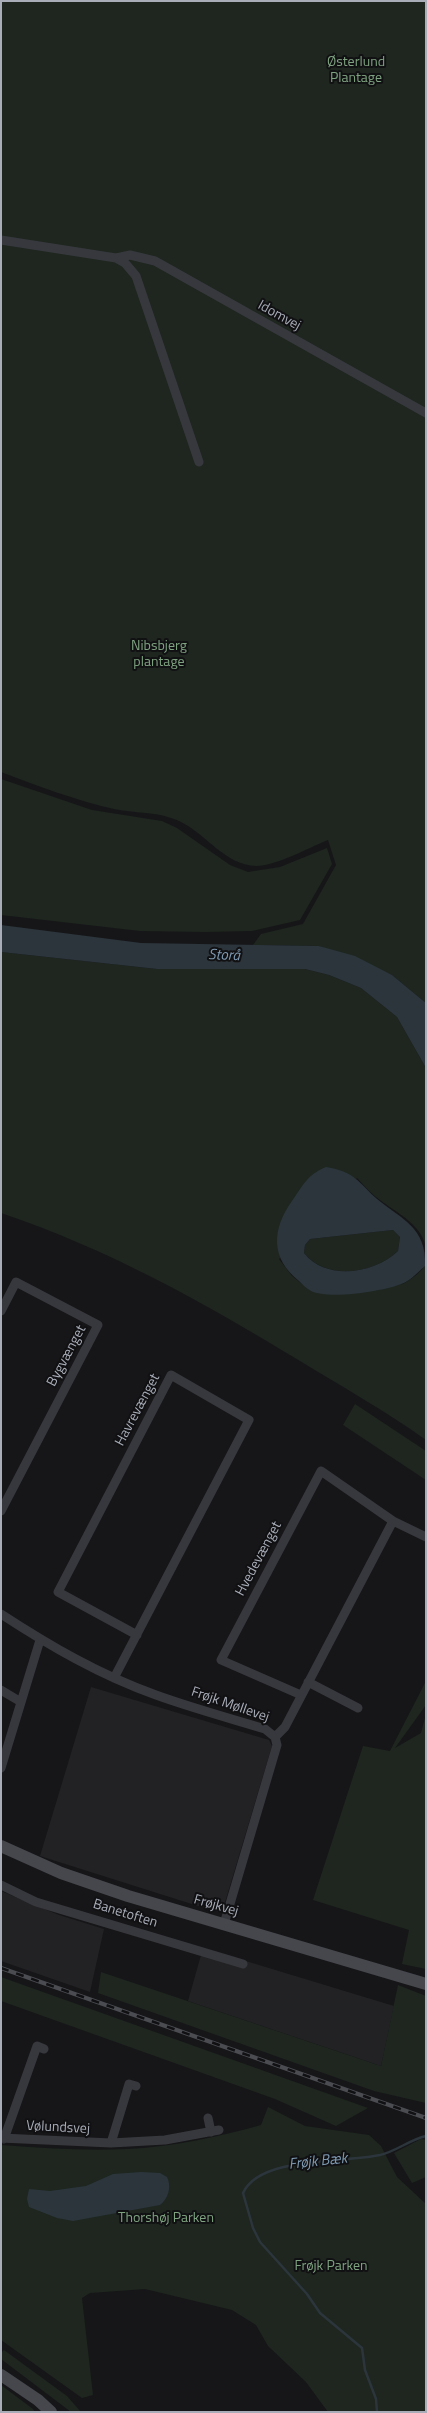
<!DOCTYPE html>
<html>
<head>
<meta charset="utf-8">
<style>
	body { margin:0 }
	#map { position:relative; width:427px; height:2413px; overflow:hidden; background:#161618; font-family:"Titillium Web",sans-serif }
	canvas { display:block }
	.frame { position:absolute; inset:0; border:2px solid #a8adb8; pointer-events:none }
</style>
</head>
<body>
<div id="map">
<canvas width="427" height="2413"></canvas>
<div class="frame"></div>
</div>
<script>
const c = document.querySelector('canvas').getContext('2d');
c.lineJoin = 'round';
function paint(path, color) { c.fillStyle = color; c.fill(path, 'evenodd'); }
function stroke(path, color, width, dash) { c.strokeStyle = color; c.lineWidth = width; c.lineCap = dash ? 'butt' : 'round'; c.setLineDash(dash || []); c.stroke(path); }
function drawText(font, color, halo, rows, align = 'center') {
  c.font = font + ' "Titillium Web",sans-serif'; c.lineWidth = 4; c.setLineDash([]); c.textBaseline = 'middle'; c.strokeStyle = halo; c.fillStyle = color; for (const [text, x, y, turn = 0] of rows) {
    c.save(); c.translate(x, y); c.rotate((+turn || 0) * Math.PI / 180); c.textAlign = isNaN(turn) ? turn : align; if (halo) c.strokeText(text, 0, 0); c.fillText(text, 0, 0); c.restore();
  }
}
const built = new Path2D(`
	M 91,1687 L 269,1740 L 272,1746 L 223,1909 L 217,1912 L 40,1856 Z
	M 1,1891 L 59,1915 L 104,1929 L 90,1992 L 1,1961 Z
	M 203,1948 L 394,2006 L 381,2066 L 188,2001 Z`);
const green = new Path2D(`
	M 1,1 L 426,1 L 426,1003 L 392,975 L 319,946 L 253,945 L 261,934 L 303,924 L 336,865 L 328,840 C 308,848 276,866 256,866 C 225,865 206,834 181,822 C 159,811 137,814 114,809 C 75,800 38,786 1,772 Z
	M 1,779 L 92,810 L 162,821 L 177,828 L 230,865 L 248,872 L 280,867 L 327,848 L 332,864 L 300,920 L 252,931 L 205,932 L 140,931 L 1,915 Z
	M 1,952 L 157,969 L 305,969 L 329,975 L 361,988 L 397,1017 L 426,1068 L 426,1247 C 421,1224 397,1213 380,1200 C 371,1194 364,1185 357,1178 L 279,1259 L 292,1276 L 311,1291 L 403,1284 C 411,1279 423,1272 426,1262 L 426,1440 C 385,1411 343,1387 300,1361 C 205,1303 108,1249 1,1213 Z
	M 393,1230 L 400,1237 L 398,1251 C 374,1274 327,1281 304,1253 L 305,1245 L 310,1239 Z
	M 355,1404 L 426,1451 L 426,1480 L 343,1425 Z
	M 426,1681 L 426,1705 L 395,1748 L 421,1733 L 426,1714 L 426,1969 L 402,1964 L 409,1930 L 313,1900 L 363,1746 L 390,1751 Z
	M 101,1972 L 381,2066 L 398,1985 L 426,1996 L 426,2103 L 374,2091 L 98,1993 Z
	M 1,1977 L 368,2108 L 336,2126 L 275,2099 L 1,2001 Z
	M 268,2107 L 305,2126 L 369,2135 L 381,2146 L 397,2177 L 426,2204 L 426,2412 L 328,2412 L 306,2382 L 268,2346 L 256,2325 L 232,2310 L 145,2289 L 90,2293 L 82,2298 L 93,2395 L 82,2398 L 1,2340 L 1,2145 C 43,2148 85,2151 127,2149 C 172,2147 218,2137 261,2125 Z
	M 421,2139 L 426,2140 L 426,2177 L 412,2183 L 394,2153 Z
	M 4,2350 L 67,2396 L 81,2412 L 71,2412 L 1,2359 L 1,2353 Z
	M 1,2385 L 33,2409 L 35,2412 L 1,2412 Z`);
const water = new Path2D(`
	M 1,925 L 141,943 L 319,946 L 355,956 L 392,975 L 426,1003 L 426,1068 L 397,1017 L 361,988 L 329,975 L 305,969 L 157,969 L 1,952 Z
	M 326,1167 C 355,1172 357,1181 377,1199 C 401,1219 427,1227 425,1266 C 418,1272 412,1279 404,1283 C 386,1291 329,1300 311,1291 C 307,1289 302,1284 299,1281 C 270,1258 272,1229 292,1201 C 304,1184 307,1175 326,1167 ZM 393,1230 L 400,1237 L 398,1251 C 374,1274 326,1281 304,1253 L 305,1245 L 310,1239 Z
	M 141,2172 L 160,2173 L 167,2177 C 172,2187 168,2199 160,2205 L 73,2221 L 57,2218 L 29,2207 L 27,2199 L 29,2189 L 50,2191 L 86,2186 L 113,2174 Z`);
const stream = new Path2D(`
	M 377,2412 L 376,2399 L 365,2370 L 362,2348 L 320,2313 L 307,2294 L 260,2242 L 253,2228 L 243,2193 C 260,2156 344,2163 380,2155 C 397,2151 409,2140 426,2136`);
const street = new Path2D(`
	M 1,240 L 116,258 L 125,263 L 136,276 L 199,462
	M 116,258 L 130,255 L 155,261 L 426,413
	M 1,1311 L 16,1282 L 98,1325 L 1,1511
	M 393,1521 L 426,1537
	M 1,1614 C 50,1646 100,1675 156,1695 C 192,1708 229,1718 265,1729 L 275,1737 L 277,1745 L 224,1924
	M 114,1678 L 249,1420 L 171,1375 L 58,1592 L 137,1635
	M 308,1682 L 358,1708
	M 1,1690 L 21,1702
	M 275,1737 L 285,1727 L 393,1521 L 321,1471 L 221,1660 L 301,1695
	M 1,1768 L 40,1640
	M 1,1885 L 36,1902 L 243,1964
	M 208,2118 L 211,2132
	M 1,2138 L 111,2143 L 165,2140 L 219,2130
	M 4,2139 L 37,2046 L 44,2049
	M 111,2143 L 129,2084 L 136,2086`);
const secondary = new Path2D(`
	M 1,1846 L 61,1873 L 128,1896 L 426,1984
	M 1,2375 L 38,2400 L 51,2412`);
const rail = new Path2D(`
	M 1,1968 L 426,2118`);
const parkNames = [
	["Østerlund",356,63],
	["Plantage",356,79],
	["Nibsbjerg",159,647],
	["plantage",159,663],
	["Thorshøj Parken",166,2219],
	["Frøjk Parken",331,2267]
];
const streetNames = [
	["Idomvej",279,316,29],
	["Bygvænget",67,1356,-62],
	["Havrevænget",138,1410,-62],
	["Hvedevænget",259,1559,-62],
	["Frøjk Møllevej",230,1705,19],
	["Frøjkvej",216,1906,16],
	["Banetoften",125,1914,17],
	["Vølundsvej",58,2128,3]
];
const waterNames = [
	["Storå",224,956,2],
	["Frøjk Bæk",318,2162,-6]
];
paint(built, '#222225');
paint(green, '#1e261f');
paint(water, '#2c353c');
stroke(stream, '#2c353c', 2.5);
stroke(street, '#37383d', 9);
stroke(secondary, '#45474d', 12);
stroke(rail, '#4a4c52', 4.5);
stroke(rail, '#111113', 2.5, [8]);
drawText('14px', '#7fa381', '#111113', parkNames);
drawText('14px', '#a8adb8', '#111113', streetNames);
drawText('italic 15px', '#7f9bb3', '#111113', waterNames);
</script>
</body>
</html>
